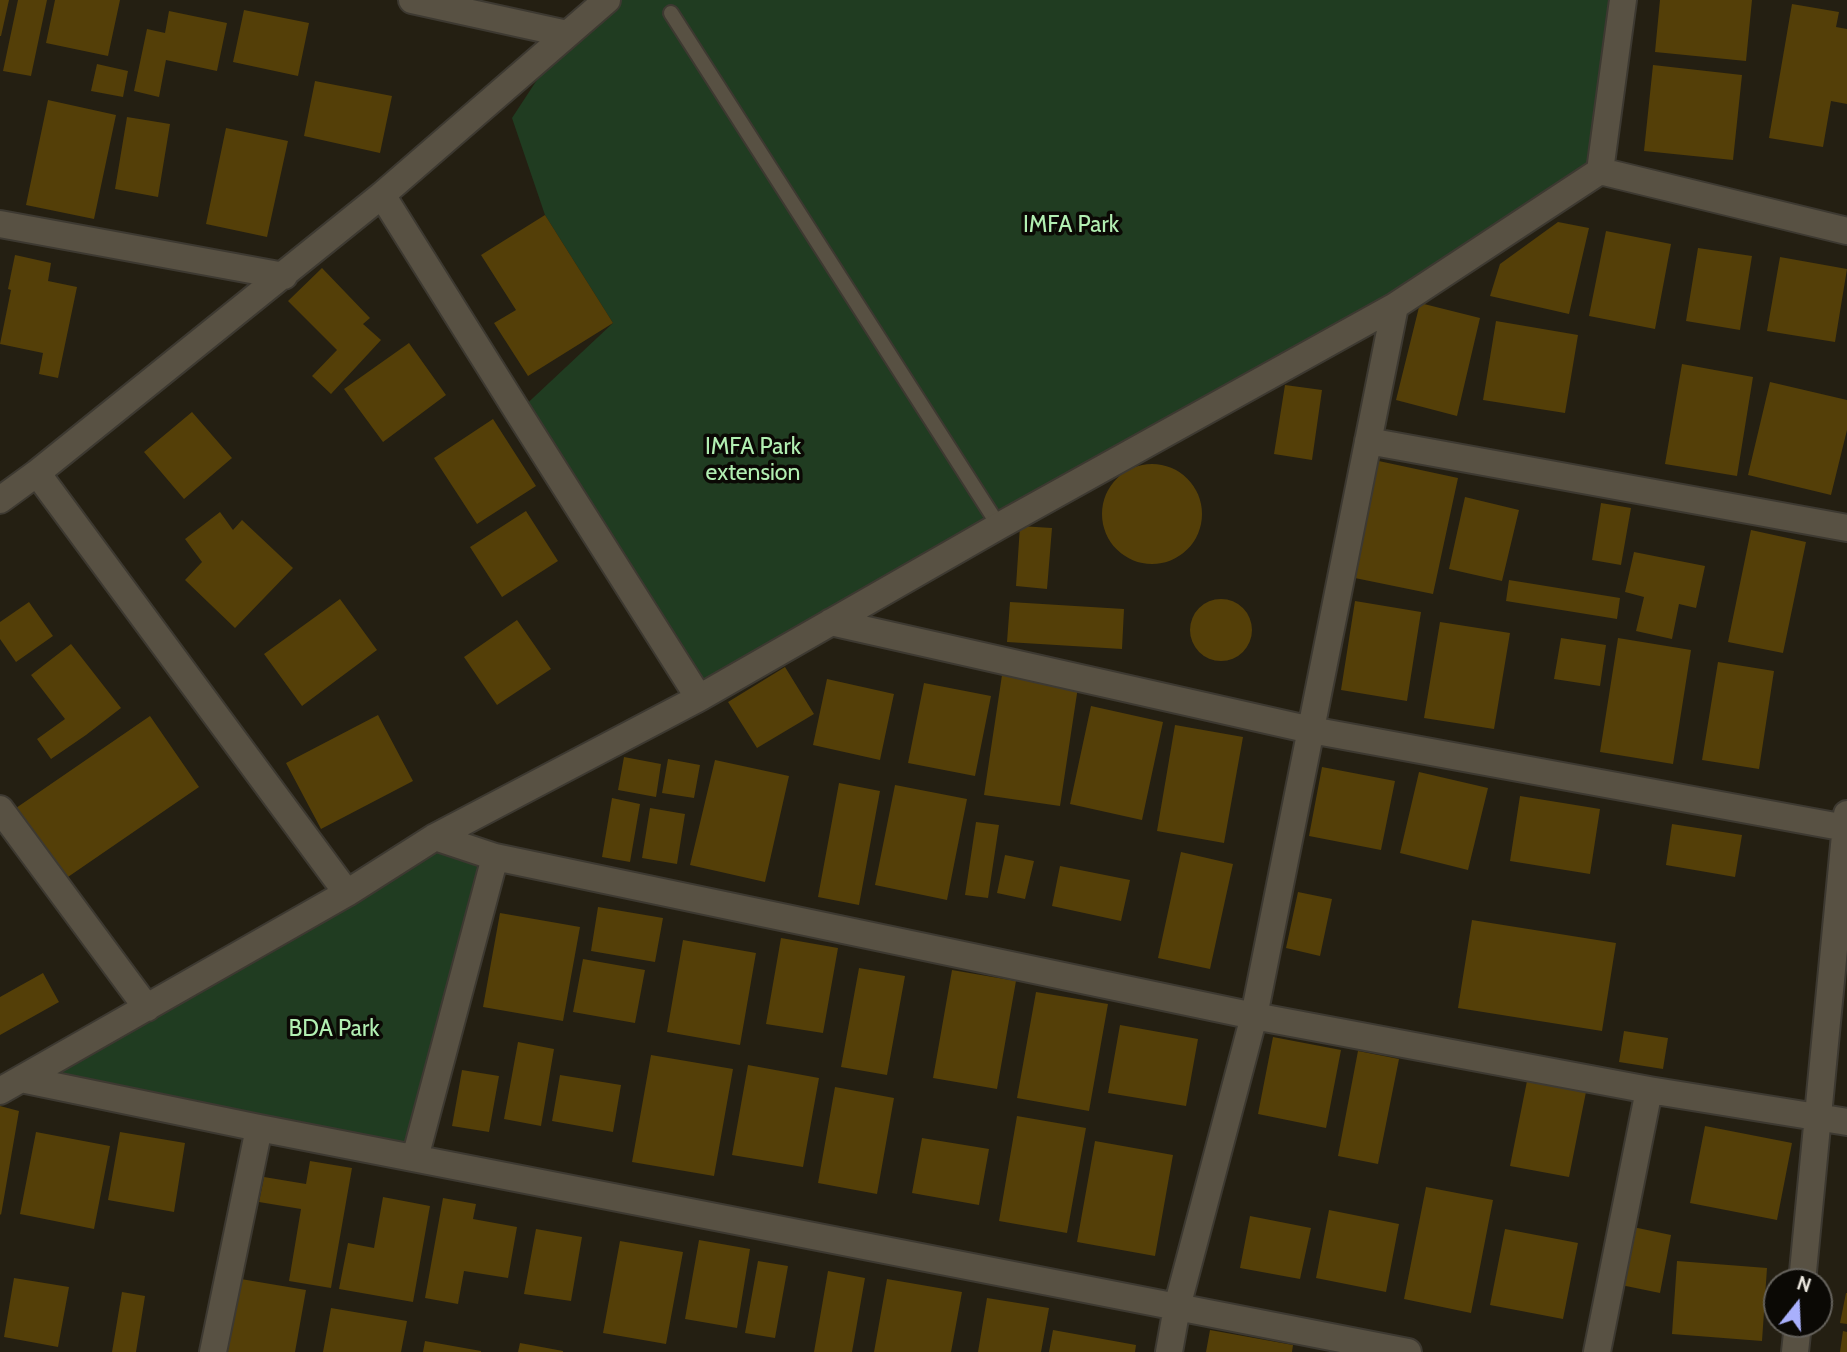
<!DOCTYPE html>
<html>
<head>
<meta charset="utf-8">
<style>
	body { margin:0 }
	#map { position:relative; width:1847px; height:1352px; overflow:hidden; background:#241f12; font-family:Cabin,sans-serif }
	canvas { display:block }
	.north { position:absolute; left:1763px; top:1268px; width:70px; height:70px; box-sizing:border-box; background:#0b0905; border:2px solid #64615b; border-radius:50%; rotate:18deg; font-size:19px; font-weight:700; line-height:28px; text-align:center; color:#e9e5dd }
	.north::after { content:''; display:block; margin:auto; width:24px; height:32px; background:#a9b0fc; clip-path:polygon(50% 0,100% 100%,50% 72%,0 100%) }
</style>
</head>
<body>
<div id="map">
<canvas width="1847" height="1352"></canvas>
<div class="north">N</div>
</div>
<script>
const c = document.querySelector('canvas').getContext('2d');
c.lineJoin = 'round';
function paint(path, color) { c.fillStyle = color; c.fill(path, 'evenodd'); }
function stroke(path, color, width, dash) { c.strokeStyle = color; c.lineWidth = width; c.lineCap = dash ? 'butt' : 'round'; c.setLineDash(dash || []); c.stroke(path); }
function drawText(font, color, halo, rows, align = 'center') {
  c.font = font + ' Cabin,sans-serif'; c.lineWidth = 7; c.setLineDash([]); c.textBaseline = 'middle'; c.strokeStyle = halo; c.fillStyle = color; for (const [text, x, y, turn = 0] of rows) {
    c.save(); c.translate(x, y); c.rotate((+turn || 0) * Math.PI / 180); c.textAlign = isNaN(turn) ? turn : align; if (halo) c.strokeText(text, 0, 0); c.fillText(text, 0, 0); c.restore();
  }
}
const green = new Path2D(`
	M 607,0 L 1623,0 L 1600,171 L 699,698 L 518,412 L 613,323 L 545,215 L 512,118 L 567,34 Z
	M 435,837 L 495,857 L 415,1158 L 22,1079 Z`);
const building = new Path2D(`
	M 0,0 L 9,0 L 1,36 L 0,36 Z
	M 18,0 L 47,0 L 31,76 L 3,71 Z
	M 55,0 L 120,0 L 108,56 L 46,43 Z
	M 1660,0 L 1752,0 L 1746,61 L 1655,52 Z
	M 1792,4 L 1839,12 L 1836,27 L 1847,29 L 1847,104 L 1831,101 L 1823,147 L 1769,138 Z
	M 244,10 L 309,23 L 298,76 L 233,62 Z
	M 169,11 L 227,23 L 217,71 L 166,60 L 159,97 L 134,91 L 147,29 L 165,33 Z
	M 97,64 L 128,71 L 123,97 L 91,91 Z
	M 1653,65 L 1742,75 L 1733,160 L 1644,151 Z
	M 315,81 L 392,96 L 380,153 L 304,136 Z
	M 48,100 L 116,115 L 94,219 L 26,205 Z
	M 127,117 L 170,124 L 158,197 L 115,189 Z
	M 226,128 L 288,141 L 267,237 L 206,224 Z
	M 545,215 L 613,323 L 528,376 L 494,323 L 516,310 L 481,255 Z
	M 1558,222 L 1589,228 L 1569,314 L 1490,296 L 1500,264 Z
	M 1606,231 L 1671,244 L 1655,329 L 1589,316 Z
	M 1698,248 L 1752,256 L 1740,330 L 1686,321 Z
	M 15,255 L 51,263 L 48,281 L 77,287 L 58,378 L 39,374 L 43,353 L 0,344 L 11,290 L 8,289 Z
	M 1780,257 L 1847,269 L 1835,342 L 1767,331 Z
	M 322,268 L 370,318 L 363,324 L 381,340 L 331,394 L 312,376 L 337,350 L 288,301 Z
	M 1420,303 L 1480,318 L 1457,416 L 1396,400 Z
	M 1496,321 L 1578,335 L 1565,413 L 1483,400 Z
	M 409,343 L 446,395 L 383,442 L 344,389 Z
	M 1682,364 L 1753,377 L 1737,476 L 1665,464 Z
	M 1770,382 L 1847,400 L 1847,430 L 1831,495 L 1748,475 Z
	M 1285,385 L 1322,390 L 1312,460 L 1274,454 Z
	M 192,412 L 232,458 L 184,499 L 144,452 Z
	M 493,419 L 536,486 L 477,524 L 434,458 Z
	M 1374,460 L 1458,478 L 1433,594 L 1350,577 Z
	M1102 514a50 50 0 1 1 100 0a50 50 0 1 1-100 0Z
	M 1465,497 L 1519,510 L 1502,581 L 1449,569 Z
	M 1601,503 L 1631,508 L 1621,565 L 1592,560 Z
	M 526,511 L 558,561 L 502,597 L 470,547 Z
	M 220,512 L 233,530 L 242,520 L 293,568 L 235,628 L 185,580 L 202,562 L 185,539 Z
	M 1020,526 L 1052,528 L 1047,589 L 1016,586 Z
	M 1751,530 L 1806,542 L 1783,653 L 1728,642 Z
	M 1634,552 L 1705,566 L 1696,608 L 1679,604 L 1672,639 L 1636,631 L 1644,597 L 1625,592 Z
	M 1509,580 L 1620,598 L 1617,619 L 1506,601 Z
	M1190 630a31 31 0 1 1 62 0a31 31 0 1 1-62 0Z
	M 340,599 L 377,650 L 302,706 L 264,654 Z
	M 1355,601 L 1421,612 L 1407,701 L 1341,690 Z
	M 29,602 L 53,636 L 16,662 L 0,639 L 0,622 Z
	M 1010,602 L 1124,609 L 1122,649 L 1007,642 Z
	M 517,620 L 551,669 L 497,705 L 464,657 Z
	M 1440,622 L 1510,633 L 1494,729 L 1424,718 Z
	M 1561,638 L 1606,645 L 1600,686 L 1554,679 Z
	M 1618,638 L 1691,650 L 1673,764 L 1600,752 Z
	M 71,644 L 121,708 L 86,735 L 51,759 L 37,739 L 65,719 L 31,675 Z
	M 1718,662 L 1774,671 L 1759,769 L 1702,760 Z
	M 785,667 L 814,714 L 757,748 L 728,702 Z
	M 1002,675 L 1078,687 L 1060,806 L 984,795 Z
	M 827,679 L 894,694 L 880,760 L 813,745 Z
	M 924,683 L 991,696 L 975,776 L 908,763 Z
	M 1091,706 L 1163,722 L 1142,820 L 1070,804 Z
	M 378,715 L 413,781 L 321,829 L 286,763 Z
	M 150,716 L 199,787 L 65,879 L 16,808 Z
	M 1175,725 L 1243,737 L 1224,843 L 1157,831 Z
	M 624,757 L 661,764 L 656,797 L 618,790 Z
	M 668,759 L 700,765 L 694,798 L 662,793 Z
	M 715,760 L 789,776 L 765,882 L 690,865 Z
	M 1322,767 L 1395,781 L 1381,850 L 1309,836 Z
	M 1419,772 L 1488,788 L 1468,870 L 1400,853 Z
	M 839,783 L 880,791 L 859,905 L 818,897 Z
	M 895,785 L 967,799 L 947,900 L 875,885 Z
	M 1520,796 L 1600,809 L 1590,874 L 1510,861 Z
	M 612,798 L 640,804 L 630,862 L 602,857 Z
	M 650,808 L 685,814 L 677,864 L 642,858 Z
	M 976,822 L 999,825 L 988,898 L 965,895 Z
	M 1672,824 L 1742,835 L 1735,877 L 1666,865 Z
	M 1181,852 L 1233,864 L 1210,969 L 1158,958 Z
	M 1005,855 L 1034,861 L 1025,899 L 997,893 Z
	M 1060,866 L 1130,880 L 1121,921 L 1052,906 Z
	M 1298,892 L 1332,899 L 1320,956 L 1286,948 Z
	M 598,907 L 663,918 L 655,962 L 591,951 Z
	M 500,913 L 580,927 L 563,1021 L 483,1007 Z
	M 1472,920 L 1616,943 L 1602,1031 L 1458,1008 Z
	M 781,938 L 838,948 L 823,1033 L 766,1024 Z
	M 683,940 L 756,953 L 740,1045 L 667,1032 Z
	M 583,959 L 645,970 L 635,1023 L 573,1012 Z
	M 859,968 L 905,976 L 887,1075 L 841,1067 Z
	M 952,970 L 1016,981 L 997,1089 L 933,1078 Z
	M 43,973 L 59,1002 L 0,1035 L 0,997 Z
	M 1036,992 L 1108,1004 L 1089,1111 L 1017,1098 Z
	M 1120,1025 L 1198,1039 L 1186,1106 L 1108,1093 Z
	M 1624,1031 L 1668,1038 L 1663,1069 L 1619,1062 Z
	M 1273,1037 L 1341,1050 L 1326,1128 L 1258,1114 Z
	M 518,1042 L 554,1049 L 541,1126 L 504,1119 Z
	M 1358,1051 L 1399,1059 L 1378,1164 L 1338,1156 Z
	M 651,1055 L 733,1069 L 714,1176 L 632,1162 Z
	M 748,1065 L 819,1078 L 803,1167 L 732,1155 Z
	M 462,1070 L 499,1076 L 489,1132 L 452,1126 Z
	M 560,1075 L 621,1085 L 613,1132 L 552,1121 Z
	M 1528,1076 L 1587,1087 L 1569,1177 L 1510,1166 Z
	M 835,1087 L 894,1098 L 877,1194 L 818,1183 Z
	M 0,1106 L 19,1111 L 1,1215 L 0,1214 Z
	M 1017,1116 L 1086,1128 L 1067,1233 L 999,1221 Z
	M 1705,1126 L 1792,1143 L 1777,1220 L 1690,1203 Z
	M 36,1132 L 110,1146 L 94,1229 L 20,1214 Z
	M 120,1132 L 185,1143 L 174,1212 L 108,1200 Z
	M 922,1138 L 989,1149 L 979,1205 L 912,1193 Z
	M 1095,1141 L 1173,1155 L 1155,1256 L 1077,1242 Z
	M 310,1161 L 352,1168 L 331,1288 L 289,1281 L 301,1209 L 259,1202 L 264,1177 L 306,1184 Z
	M 1426,1187 L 1493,1200 L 1471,1313 L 1404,1299 Z
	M 383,1197 L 430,1206 L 413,1302 L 339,1289 L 348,1243 L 374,1248 Z
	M 443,1198 L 476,1204 L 473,1219 L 517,1227 L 508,1278 L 464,1271 L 458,1304 L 425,1298 Z
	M 1329,1210 L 1399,1224 L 1386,1292 L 1316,1278 Z
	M 1250,1216 L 1311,1228 L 1300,1279 L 1240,1268 Z
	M 1633,1227 L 1671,1235 L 1660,1293 L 1621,1285 Z
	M 536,1229 L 582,1237 L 571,1301 L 524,1294 Z
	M 1505,1229 L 1578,1243 L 1563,1319 L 1490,1305 Z
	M 699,1240 L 750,1249 L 737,1328 L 685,1319 Z
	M 620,1241 L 683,1252 L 666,1344 L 603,1333 Z
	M 758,1261 L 788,1266 L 775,1338 L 745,1333 Z
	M 1677,1261 L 1767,1268 L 1762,1341 L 1672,1334 Z
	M 828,1271 L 865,1278 L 852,1352 L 814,1352 Z
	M 14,1278 L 69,1287 L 58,1347 L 4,1337 Z
	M 235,1278 L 306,1290 L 295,1352 L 222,1352 Z
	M 887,1279 L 962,1292 L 951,1352 L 874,1352 Z
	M 122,1292 L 145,1296 L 136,1352 L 112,1352 Z
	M 1846,1293 L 1847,1293 L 1847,1324 L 1840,1323 Z
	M 987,1298 L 1049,1308 L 1041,1352 L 978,1352 Z
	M 331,1308 L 407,1321 L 401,1352 L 323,1352 Z
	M 1053,1330 L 1136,1345 L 1135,1352 L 1049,1352 Z
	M 1210,1330 L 1293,1345 L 1292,1352 L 1206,1352 Z
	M 1843,1331 L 1847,1332 L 1847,1352 L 1840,1352 Z
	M 425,1341 L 481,1351 L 481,1352 L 423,1352 Z
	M 520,1343 L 563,1351 L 563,1352 L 518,1352 Z`);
const lane = new Path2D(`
	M 671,13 L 999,526`);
const street = new Path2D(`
	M 412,0 L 567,34
	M 1600,171 L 1623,0
	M 382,195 L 518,412 L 699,698
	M 0,224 L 284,276
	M 1368,441 L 1847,528
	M 37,473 L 347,893
	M 0,500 L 37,473 L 382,195 L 607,0
	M 831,622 L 1311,730 L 1846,828
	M 0,809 L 147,1008
	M 435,837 L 495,857 L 1254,1016 L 1649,1090 L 1847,1122
	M 21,1079 L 259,1128 L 1408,1352
	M 0,1091 L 347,893 L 435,837 L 699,698 L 999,526 L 1395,306 L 1600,171 L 1847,231
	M 415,1158 L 495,857
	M 1802,1282 L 1847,814
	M 213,1352 L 259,1128
	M 1169,1352 L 1177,1307 L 1254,1016 L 1395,306
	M 1597,1352 L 1649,1090
	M 1795,1352 L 1798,1324`);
const parkNames = [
	["IMFA Park",1071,225],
	["IMFA Park",753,447],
	["extension",753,473],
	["BDA Park",334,1029]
];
paint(green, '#203c21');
paint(building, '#543f08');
stroke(lane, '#3d3931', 18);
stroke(street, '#3d3931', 30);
stroke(lane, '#585143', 14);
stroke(street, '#585143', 26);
drawText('23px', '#b2efb2', '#0b0905', parkNames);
</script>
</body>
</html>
